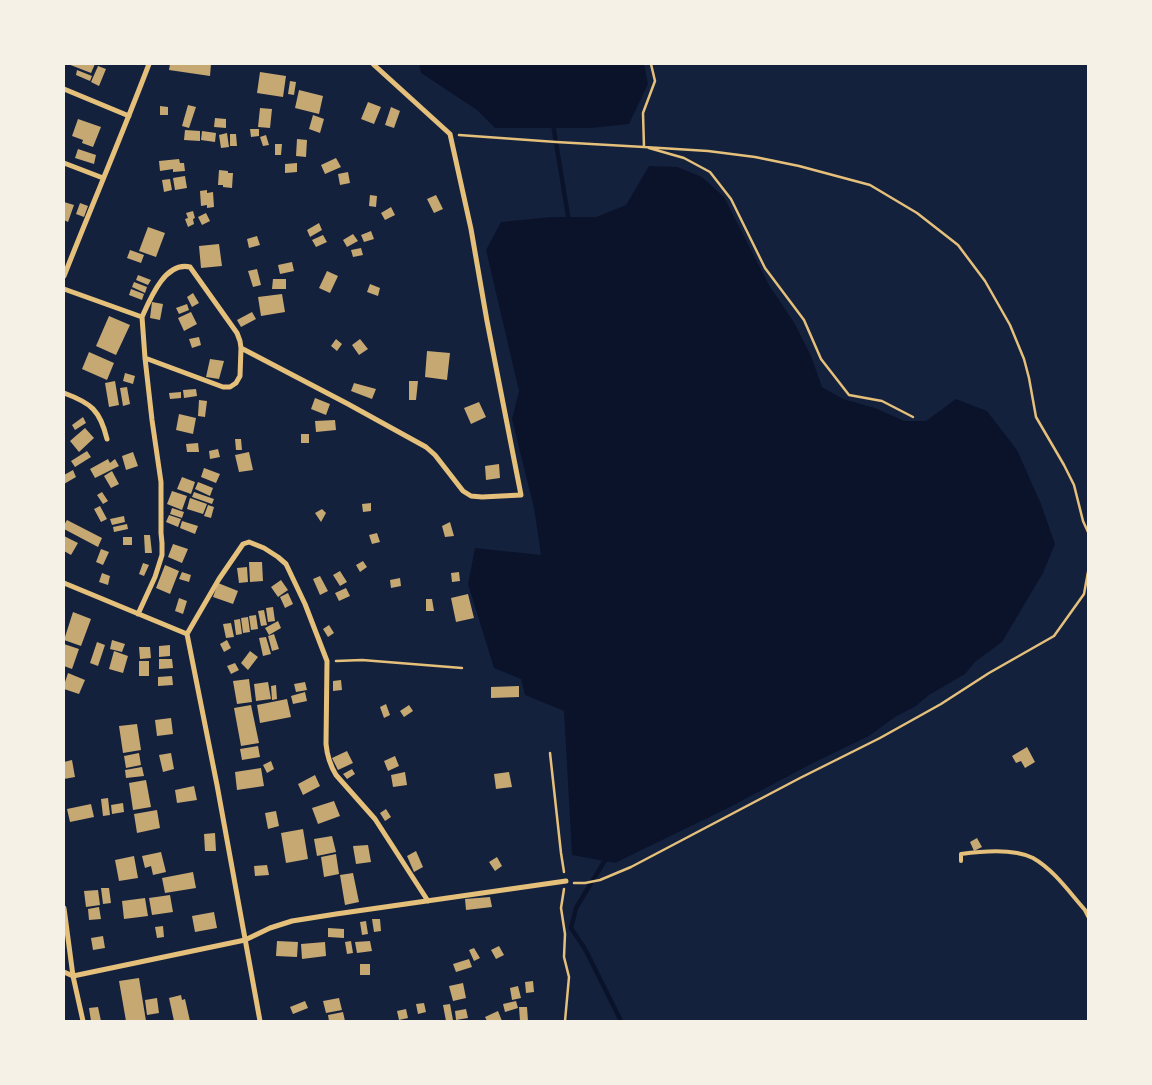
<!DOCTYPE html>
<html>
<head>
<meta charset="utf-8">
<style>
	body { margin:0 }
	#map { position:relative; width:1152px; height:1085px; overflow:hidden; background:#14213d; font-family:"Open Sans",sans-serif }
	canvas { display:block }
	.frame { position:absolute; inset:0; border:65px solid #f6f1e7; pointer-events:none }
</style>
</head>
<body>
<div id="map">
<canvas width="1152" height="1085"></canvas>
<div class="frame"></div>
</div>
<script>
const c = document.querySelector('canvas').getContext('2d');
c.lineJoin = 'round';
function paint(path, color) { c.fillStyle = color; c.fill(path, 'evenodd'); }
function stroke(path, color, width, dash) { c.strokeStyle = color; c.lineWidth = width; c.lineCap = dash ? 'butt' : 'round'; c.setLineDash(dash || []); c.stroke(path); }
const water = new Path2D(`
	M 419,64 L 644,64 L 648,84 L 629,124 L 591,128 L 495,128 L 477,110 L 421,73 Z
	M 649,166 L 677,167 L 702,177 L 724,197 L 769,285 L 795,324 L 811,356 L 822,387 L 843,399 L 875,408 L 904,421 L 926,421 L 956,399 L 987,411 L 1017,450 L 1041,504 L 1055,544 L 1043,573 L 1002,642 L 975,662 L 965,674 L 929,695 L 916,706 L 895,717 L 869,736 L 813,763 L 730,807 L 615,863 L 572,855 L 564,711 L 525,695 L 521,679 L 494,668 L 468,584 L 475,548 L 541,555 L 534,508 L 512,419 L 519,391 L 486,250 L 501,222 L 551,217 L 596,217 L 626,205 Z`);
const stream = new Path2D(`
	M 553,124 L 569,222
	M 607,857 L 576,908 L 571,928 L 585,949 L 621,1021`);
const building = new Path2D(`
	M 68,64 L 95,64 L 91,73 Z
	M 170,64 L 211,64 L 210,76 L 169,70 Z
	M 98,66 L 106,69 L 99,86 L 91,82 Z
	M 77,70 L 92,76 L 90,81 L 76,75 Z
	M 260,72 L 286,76 L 283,97 L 257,93 Z
	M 290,81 L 296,82 L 294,95 L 288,94 Z
	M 299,90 L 323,96 L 319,114 L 295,108 Z
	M 368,102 L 381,107 L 374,124 L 361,119 Z
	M 188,105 L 196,107 L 189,128 L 182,126 Z
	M 160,106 L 168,107 L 168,115 L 160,115 Z
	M 391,107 L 400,111 L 394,128 L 385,125 Z
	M 260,108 L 272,109 L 270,128 L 258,127 Z
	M 313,115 L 324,119 L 320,133 L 309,129 Z
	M 215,118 L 226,119 L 226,128 L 214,127 Z
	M 78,119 L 101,127 L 93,147 L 82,143 L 83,140 L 72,136 Z
	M 250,129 L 259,129 L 259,136 L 251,137 Z
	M 185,130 L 200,131 L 200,141 L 184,140 Z
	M 202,131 L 216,133 L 215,142 L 201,140 Z
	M 227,133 L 229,147 L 221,148 L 219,135 Z
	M 230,134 L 236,134 L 237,146 L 230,146 Z
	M 266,135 L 269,145 L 263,146 L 260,137 Z
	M 297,139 L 307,140 L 306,157 L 296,156 Z
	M 275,144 L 282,144 L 281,155 L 275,155 Z
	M 78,149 L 96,155 L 94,164 L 75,158 Z
	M 336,158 L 341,167 L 325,174 L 321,165 Z
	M 179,159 L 180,163 L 184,163 L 185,171 L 173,172 L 173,169 L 160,171 L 159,161 Z
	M 297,163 L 297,172 L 285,173 L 285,164 Z
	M 219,170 L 228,171 L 228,173 L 233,173 L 232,188 L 223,187 L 223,185 L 218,185 Z
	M 348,172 L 350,183 L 340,185 L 338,174 Z
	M 185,176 L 187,188 L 175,190 L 173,178 Z
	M 170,179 L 172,190 L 164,192 L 162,180 Z
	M 207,190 L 207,193 L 213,192 L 214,207 L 207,208 L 207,205 L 201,206 L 200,191 Z
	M 370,195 L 377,196 L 376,207 L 369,206 Z
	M 436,195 L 443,209 L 434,213 L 427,199 Z
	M 64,202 L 74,205 L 68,222 L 64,220 Z
	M 80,203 L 88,206 L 84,217 L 76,214 Z
	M 391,207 L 395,215 L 385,220 L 381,213 Z
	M 193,211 L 195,218 L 193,219 L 194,224 L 188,227 L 185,219 L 188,218 L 186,213 Z
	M 206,213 L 210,221 L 202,225 L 198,217 Z
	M 319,223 L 322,230 L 310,237 L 307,230 Z
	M 148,227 L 165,233 L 156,257 L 139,251 Z
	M 371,231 L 374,239 L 364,242 L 361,235 Z
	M 353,234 L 358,241 L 347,247 L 343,240 Z
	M 323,235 L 327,242 L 316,247 L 312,240 Z
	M 257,236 L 260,245 L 249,248 L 247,239 Z
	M 219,244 L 222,266 L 201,268 L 199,246 Z
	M 361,248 L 363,255 L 353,257 L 351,250 Z
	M 130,250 L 144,255 L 141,263 L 127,258 Z
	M 292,262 L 294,271 L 280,274 L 278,265 Z
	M 257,269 L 261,285 L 253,287 L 248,271 Z
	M 327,271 L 338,276 L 330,293 L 319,288 Z
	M 138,275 L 151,280 L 148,285 L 136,280 Z
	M 273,279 L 286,279 L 286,289 L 272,289 Z
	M 134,282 L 147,287 L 145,293 L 132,287 Z
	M 370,284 L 380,288 L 378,296 L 367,292 Z
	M 131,289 L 144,294 L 142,300 L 129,295 Z
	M 193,293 L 199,303 L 192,307 L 187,297 Z
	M 282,294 L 285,312 L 261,316 L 258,297 Z
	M 152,302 L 163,304 L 160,320 L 150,318 Z
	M 187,304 L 189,310 L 179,314 L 176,308 Z
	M 191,312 L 197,324 L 184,331 L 178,318 Z
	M 252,312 L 256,319 L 241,327 L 237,320 Z
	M 109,316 L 130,325 L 116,355 L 96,346 Z
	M 199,337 L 201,345 L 192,348 L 189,339 Z
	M 336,339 L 342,344 L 337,351 L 331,346 Z
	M 360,339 L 368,349 L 359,355 L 352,345 Z
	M 427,351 L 450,353 L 447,380 L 425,377 Z
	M 89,352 L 114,363 L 107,380 L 82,369 Z
	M 210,359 L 224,361 L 219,379 L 206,377 Z
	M 125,373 L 135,376 L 133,384 L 123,381 Z
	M 115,381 L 119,405 L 109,407 L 105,383 Z
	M 409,381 L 418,381 L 416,400 L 409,400 Z
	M 354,383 L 376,389 L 372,399 L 351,391 Z
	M 127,387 L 130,404 L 123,406 L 120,388 Z
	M 196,389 L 197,396 L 184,398 L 183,390 Z
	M 181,392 L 181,398 L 170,399 L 169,393 Z
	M 315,398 L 330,404 L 326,415 L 311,409 Z
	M 199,400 L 207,401 L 205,417 L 198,416 Z
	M 479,402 L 486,417 L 471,424 L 464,408 Z
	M 179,414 L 196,418 L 193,434 L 176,430 Z
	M 83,417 L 86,423 L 75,430 L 72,425 Z
	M 335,420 L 336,430 L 316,432 L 315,421 Z
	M 85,428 L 94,438 L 79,452 L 70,441 Z
	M 301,434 L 309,434 L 309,443 L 301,443 Z
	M 235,439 L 241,439 L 242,450 L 236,450 Z
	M 198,443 L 199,452 L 187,452 L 186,444 Z
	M 218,449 L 220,457 L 210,459 L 209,451 Z
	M 87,451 L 91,457 L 75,467 L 71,461 Z
	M 133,452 L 138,466 L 126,470 L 122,456 Z
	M 249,452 L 253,470 L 239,472 L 235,455 Z
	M 108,459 L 110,463 L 115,459 L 119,466 L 95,478 L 90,469 Z
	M 499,464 L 500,478 L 486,480 L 485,466 Z
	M 204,468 L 220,474 L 216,483 L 201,477 Z
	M 73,470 L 76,477 L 64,484 L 64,475 Z
	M 112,471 L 119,484 L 111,488 L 104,476 Z
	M 182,477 L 195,482 L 191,494 L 177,489 Z
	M 198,482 L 213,488 L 210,496 L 195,489 Z
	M 172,491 L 187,496 L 182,510 L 167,504 Z
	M 102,492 L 108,501 L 103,504 L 97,495 Z
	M 194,492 L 214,499 L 212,504 L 192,497 Z
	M 190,498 L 207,504 L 203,514 L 187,509 Z
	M 371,503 L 371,511 L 363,512 L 362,504 Z
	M 208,505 L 214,507 L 211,518 L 204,516 Z
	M 100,506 L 107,519 L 101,522 L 94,509 Z
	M 172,508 L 184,512 L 182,518 L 170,514 Z
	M 322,509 L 326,513 L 321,522 L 315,513 Z
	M 169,515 L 181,519 L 178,527 L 166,522 Z
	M 124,516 L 125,522 L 112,525 L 110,519 Z
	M 67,520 L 102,538 L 98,547 L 64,529 L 64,525 Z
	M 182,521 L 198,526 L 195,534 L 180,528 Z
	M 450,522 L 454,536 L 445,537 L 442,526 Z
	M 127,524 L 128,529 L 114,532 L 113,527 Z
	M 377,533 L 380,542 L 372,544 L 369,535 Z
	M 144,535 L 150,535 L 152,553 L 145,553 Z
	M 64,536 L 78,543 L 71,555 L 64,551 Z
	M 123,537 L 132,537 L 132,545 L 123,545 Z
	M 173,544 L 188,549 L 182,563 L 168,557 Z
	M 101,549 L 109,552 L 103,565 L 96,562 Z
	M 363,561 L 367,567 L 360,572 L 356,565 Z
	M 249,562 L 262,562 L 263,581 L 250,582 Z
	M 143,563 L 149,565 L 144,576 L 139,574 Z
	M 165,565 L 179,571 L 170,594 L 156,588 Z
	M 247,567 L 248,582 L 239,583 L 237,568 Z
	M 340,571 L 347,582 L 340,586 L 333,575 Z
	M 182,572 L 191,575 L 189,582 L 179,579 Z
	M 459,572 L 460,581 L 452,582 L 451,573 Z
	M 102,573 L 110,576 L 108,585 L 99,582 Z
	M 320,576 L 328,591 L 320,595 L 313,579 Z
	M 400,578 L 401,586 L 391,588 L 390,580 Z
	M 281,580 L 288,590 L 278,597 L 271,587 Z
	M 218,583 L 238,591 L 233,604 L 213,597 Z
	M 346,588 L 350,596 L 339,601 L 335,593 Z
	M 288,593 L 293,604 L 285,608 L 280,597 Z
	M 468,594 L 474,618 L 456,622 L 451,598 Z
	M 179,598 L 187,601 L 183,614 L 175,611 Z
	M 426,599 L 432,599 L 434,611 L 426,611 Z
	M 273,607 L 275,621 L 268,622 L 266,608 Z
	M 264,610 L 267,625 L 261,626 L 258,611 Z
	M 73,612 L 91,619 L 81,646 L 64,640 Z
	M 256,615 L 258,629 L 251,630 L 249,616 Z
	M 248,617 L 250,632 L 243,633 L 241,618 Z
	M 240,619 L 242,634 L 236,635 L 234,620 Z
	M 278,621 L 281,628 L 269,635 L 265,628 Z
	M 231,623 L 234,637 L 226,638 L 223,624 Z
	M 329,625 L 334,633 L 328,637 L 323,629 Z
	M 274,634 L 279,649 L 272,651 L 268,636 Z
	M 266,637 L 271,654 L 263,656 L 259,638 Z
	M 112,640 L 125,644 L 122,652 L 110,649 Z
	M 227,640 L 231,648 L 224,652 L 220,644 Z
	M 97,642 L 105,645 L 98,666 L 90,663 Z
	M 64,644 L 79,649 L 72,669 L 64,666 Z
	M 170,645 L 170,656 L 159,657 L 159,646 Z
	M 139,647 L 150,647 L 151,658 L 140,659 Z
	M 114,651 L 128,656 L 123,673 L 109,669 Z
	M 250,651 L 258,657 L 248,670 L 241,663 Z
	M 159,659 L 172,659 L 173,668 L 159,669 Z
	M 139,661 L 149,661 L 149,676 L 139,676 Z
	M 235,663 L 239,670 L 231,674 L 227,666 Z
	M 68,673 L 85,680 L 79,694 L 64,689 L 64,685 Z
	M 172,676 L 173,685 L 158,686 L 158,677 Z
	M 249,679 L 252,702 L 237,704 L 233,681 Z
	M 341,680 L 342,690 L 333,691 L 333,681 Z
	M 268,682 L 271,699 L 256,701 L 254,684 Z
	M 305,682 L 307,690 L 296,692 L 294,684 Z
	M 276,685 L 277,699 L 272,700 L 271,686 Z
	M 519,686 L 519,697 L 491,698 L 491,687 Z
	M 305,692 L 307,701 L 293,704 L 291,696 Z
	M 287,699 L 291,717 L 260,723 L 257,705 Z
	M 386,704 L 390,715 L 384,718 L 380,707 Z
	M 251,705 L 259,743 L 241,746 L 234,708 Z
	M 409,705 L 413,711 L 404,717 L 400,711 Z
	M 171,718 L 173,734 L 157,736 L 155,720 Z
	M 137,724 L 141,750 L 123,753 L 119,726 Z
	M 258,746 L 260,757 L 242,760 L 240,749 Z
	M 1027,747 L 1035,762 L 1025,768 L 1021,761 L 1016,763 L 1012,756 Z
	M 347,751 L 353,763 L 338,770 L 332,758 Z
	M 139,753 L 141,765 L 126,768 L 124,756 Z
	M 171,753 L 174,769 L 163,772 L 159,755 Z
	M 395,756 L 399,766 L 388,771 L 384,761 Z
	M 72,760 L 75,777 L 64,779 L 64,762 Z
	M 271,761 L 274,769 L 267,773 L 263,765 Z
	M 142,767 L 144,776 L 126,778 L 125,770 Z
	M 261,768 L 264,786 L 237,790 L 235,772 Z
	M 352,769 L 355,774 L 347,779 L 343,774 Z
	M 405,772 L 407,785 L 393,787 L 391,775 Z
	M 509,772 L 512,787 L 496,789 L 494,774 Z
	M 315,775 L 320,786 L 303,795 L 298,784 Z
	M 146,780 L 151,807 L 133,810 L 129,783 Z
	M 194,786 L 197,800 L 177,803 L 175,790 Z
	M 108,798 L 110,815 L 103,816 L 101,799 Z
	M 334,801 L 340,816 L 318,824 L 312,808 Z
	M 123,803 L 124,812 L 112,814 L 111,805 Z
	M 91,804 L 94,817 L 70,822 L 67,809 Z
	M 386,809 L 391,817 L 385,821 L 380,813 Z
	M 157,810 L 160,828 L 137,833 L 134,814 Z
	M 276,811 L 279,826 L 268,829 L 265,813 Z
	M 303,829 L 308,859 L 286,863 L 281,833 Z
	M 215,833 L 216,851 L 205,851 L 204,834 Z
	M 332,836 L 336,852 L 317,856 L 314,839 Z
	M 977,838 L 982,847 L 974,851 L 970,842 Z
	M 368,845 L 371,862 L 356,864 L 353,846 Z
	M 416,851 L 423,867 L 414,872 L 407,856 Z
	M 161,852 L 166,872 L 153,875 L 151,866 L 145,868 L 142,856 Z
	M 336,854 L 339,874 L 324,877 L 321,857 Z
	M 134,856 L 138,878 L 119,881 L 115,860 Z
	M 497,857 L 502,866 L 495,871 L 489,862 Z
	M 267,865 L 269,875 L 255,876 L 254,866 Z
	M 193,872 L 196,888 L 165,893 L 162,878 Z
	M 353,873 L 359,902 L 345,905 L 340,875 Z
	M 101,888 L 109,888 L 111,903 L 103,904 Z
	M 98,890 L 100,905 L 86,907 L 84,891 Z
	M 170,895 L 173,912 L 152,915 L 149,898 Z
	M 490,897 L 492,907 L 466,910 L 465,899 Z
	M 145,898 L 148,916 L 124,919 L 122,901 Z
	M 99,907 L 101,919 L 89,920 L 88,909 Z
	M 214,912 L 217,928 L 195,932 L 192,916 Z
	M 372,919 L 380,919 L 381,931 L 374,932 Z
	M 366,921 L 368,934 L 362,935 L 360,922 Z
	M 163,926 L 164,937 L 157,938 L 155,927 Z
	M 328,928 L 344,929 L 344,938 L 328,937 Z
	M 103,936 L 105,948 L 93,950 L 91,938 Z
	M 277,941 L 298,942 L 297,957 L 276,956 Z
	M 351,941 L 353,953 L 347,954 L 345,942 Z
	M 370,941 L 372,951 L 357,953 L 355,942 Z
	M 325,942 L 326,956 L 302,959 L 301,944 Z
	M 499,946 L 504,955 L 496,959 L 491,950 Z
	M 474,948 L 480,958 L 474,961 L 469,950 Z
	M 469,959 L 472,967 L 456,972 L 453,964 Z
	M 360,964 L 370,964 L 370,975 L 360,975 Z
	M 139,978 L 146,1021 L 126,1021 L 119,981 Z
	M 533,981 L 534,992 L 526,993 L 525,982 Z
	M 463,983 L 466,998 L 453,1001 L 449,986 Z
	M 518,986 L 521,998 L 512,1000 L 510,988 Z
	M 181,995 L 182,1000 L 185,999 L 190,1021 L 174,1021 L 169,998 Z
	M 157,998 L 159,1013 L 147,1015 L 145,1000 Z
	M 339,998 L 342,1010 L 326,1013 L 323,1001 Z
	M 305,1001 L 308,1008 L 293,1014 L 290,1007 Z
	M 516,1001 L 518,1008 L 505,1012 L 503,1004 Z
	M 424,1003 L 426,1012 L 418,1014 L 416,1004 Z
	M 450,1004 L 453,1020 L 446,1021 L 443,1005 Z
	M 98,1007 L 101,1021 L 91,1021 L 89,1008 Z
	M 519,1007 L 527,1007 L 528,1021 L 520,1021 Z
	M 406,1009 L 408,1018 L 399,1020 L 397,1011 Z
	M 466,1009 L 468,1018 L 456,1020 L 455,1011 Z
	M 498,1011 L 502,1021 L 487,1021 L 485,1017 Z
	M 343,1012 L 345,1021 L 329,1021 L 328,1015 Z`);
const path = new Path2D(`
	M 651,64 L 655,81 L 643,113 L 644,147 L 708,151 L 755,157 L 799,166 L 870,185 L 917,213 L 958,245 L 985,281 L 1010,325 L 1024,359 L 1029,378 L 1036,417 L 1064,465 L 1074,485 L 1083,521 L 1088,532
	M 459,135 L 556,142 L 644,147
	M 649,148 L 684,158 L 710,172 L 731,199 L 765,268 L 804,320 L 821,359 L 849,395 L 882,401 L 913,417
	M 336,661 L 362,660 L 462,668
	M 550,753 L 561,853 L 564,872
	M 574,883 L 585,883 L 600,880 L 631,867 L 800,778 L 880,738 L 941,704 L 989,673 L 1054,636 L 1084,594 L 1088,572
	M 564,889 L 561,908 L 565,934 L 564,957 L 569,977 L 565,1021`);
const service = new Path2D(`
	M 961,861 L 961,854 C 982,851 1014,848 1033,858 C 1054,870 1069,892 1085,910 L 1088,916`);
const minor = new Path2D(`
	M 64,89 L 129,116
	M 64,163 L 103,178
	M 64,276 C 92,205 122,135 149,64
	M 64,289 L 142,317 L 145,358 L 152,420 L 161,482 L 161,533 L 162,543 L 162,555 L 155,577 L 138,614
	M 142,317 C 150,299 165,261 190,267 L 237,333 L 240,341 L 241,348 L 240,376 L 236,383 L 230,387 L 223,387 L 145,358
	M 241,348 L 348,404 L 426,447 L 435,455 L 463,491 L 471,496 L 482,497 L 521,495 L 487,321 L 471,229 L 450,134 L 373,64
	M 64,393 C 91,403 100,410 107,439
	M 64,583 L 187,634
	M 64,908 L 73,976 L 83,1021
	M 64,972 L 73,976 L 245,940 L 270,928 L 292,921 L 336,914 L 566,881
	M 260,1021 L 217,785 L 187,634 L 219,579 L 243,544 L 249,542 L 264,548 L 278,557 L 286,564 L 305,604 L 327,661 L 326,744 C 327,755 330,765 336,775 L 375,819 L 428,901`);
paint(water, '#0b132b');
stroke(stream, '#0b132b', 4.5);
paint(building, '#c6a872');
stroke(path, '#e5c07b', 2.5);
stroke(service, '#e5c07b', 4);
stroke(minor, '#e5c07b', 5);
</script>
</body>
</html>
